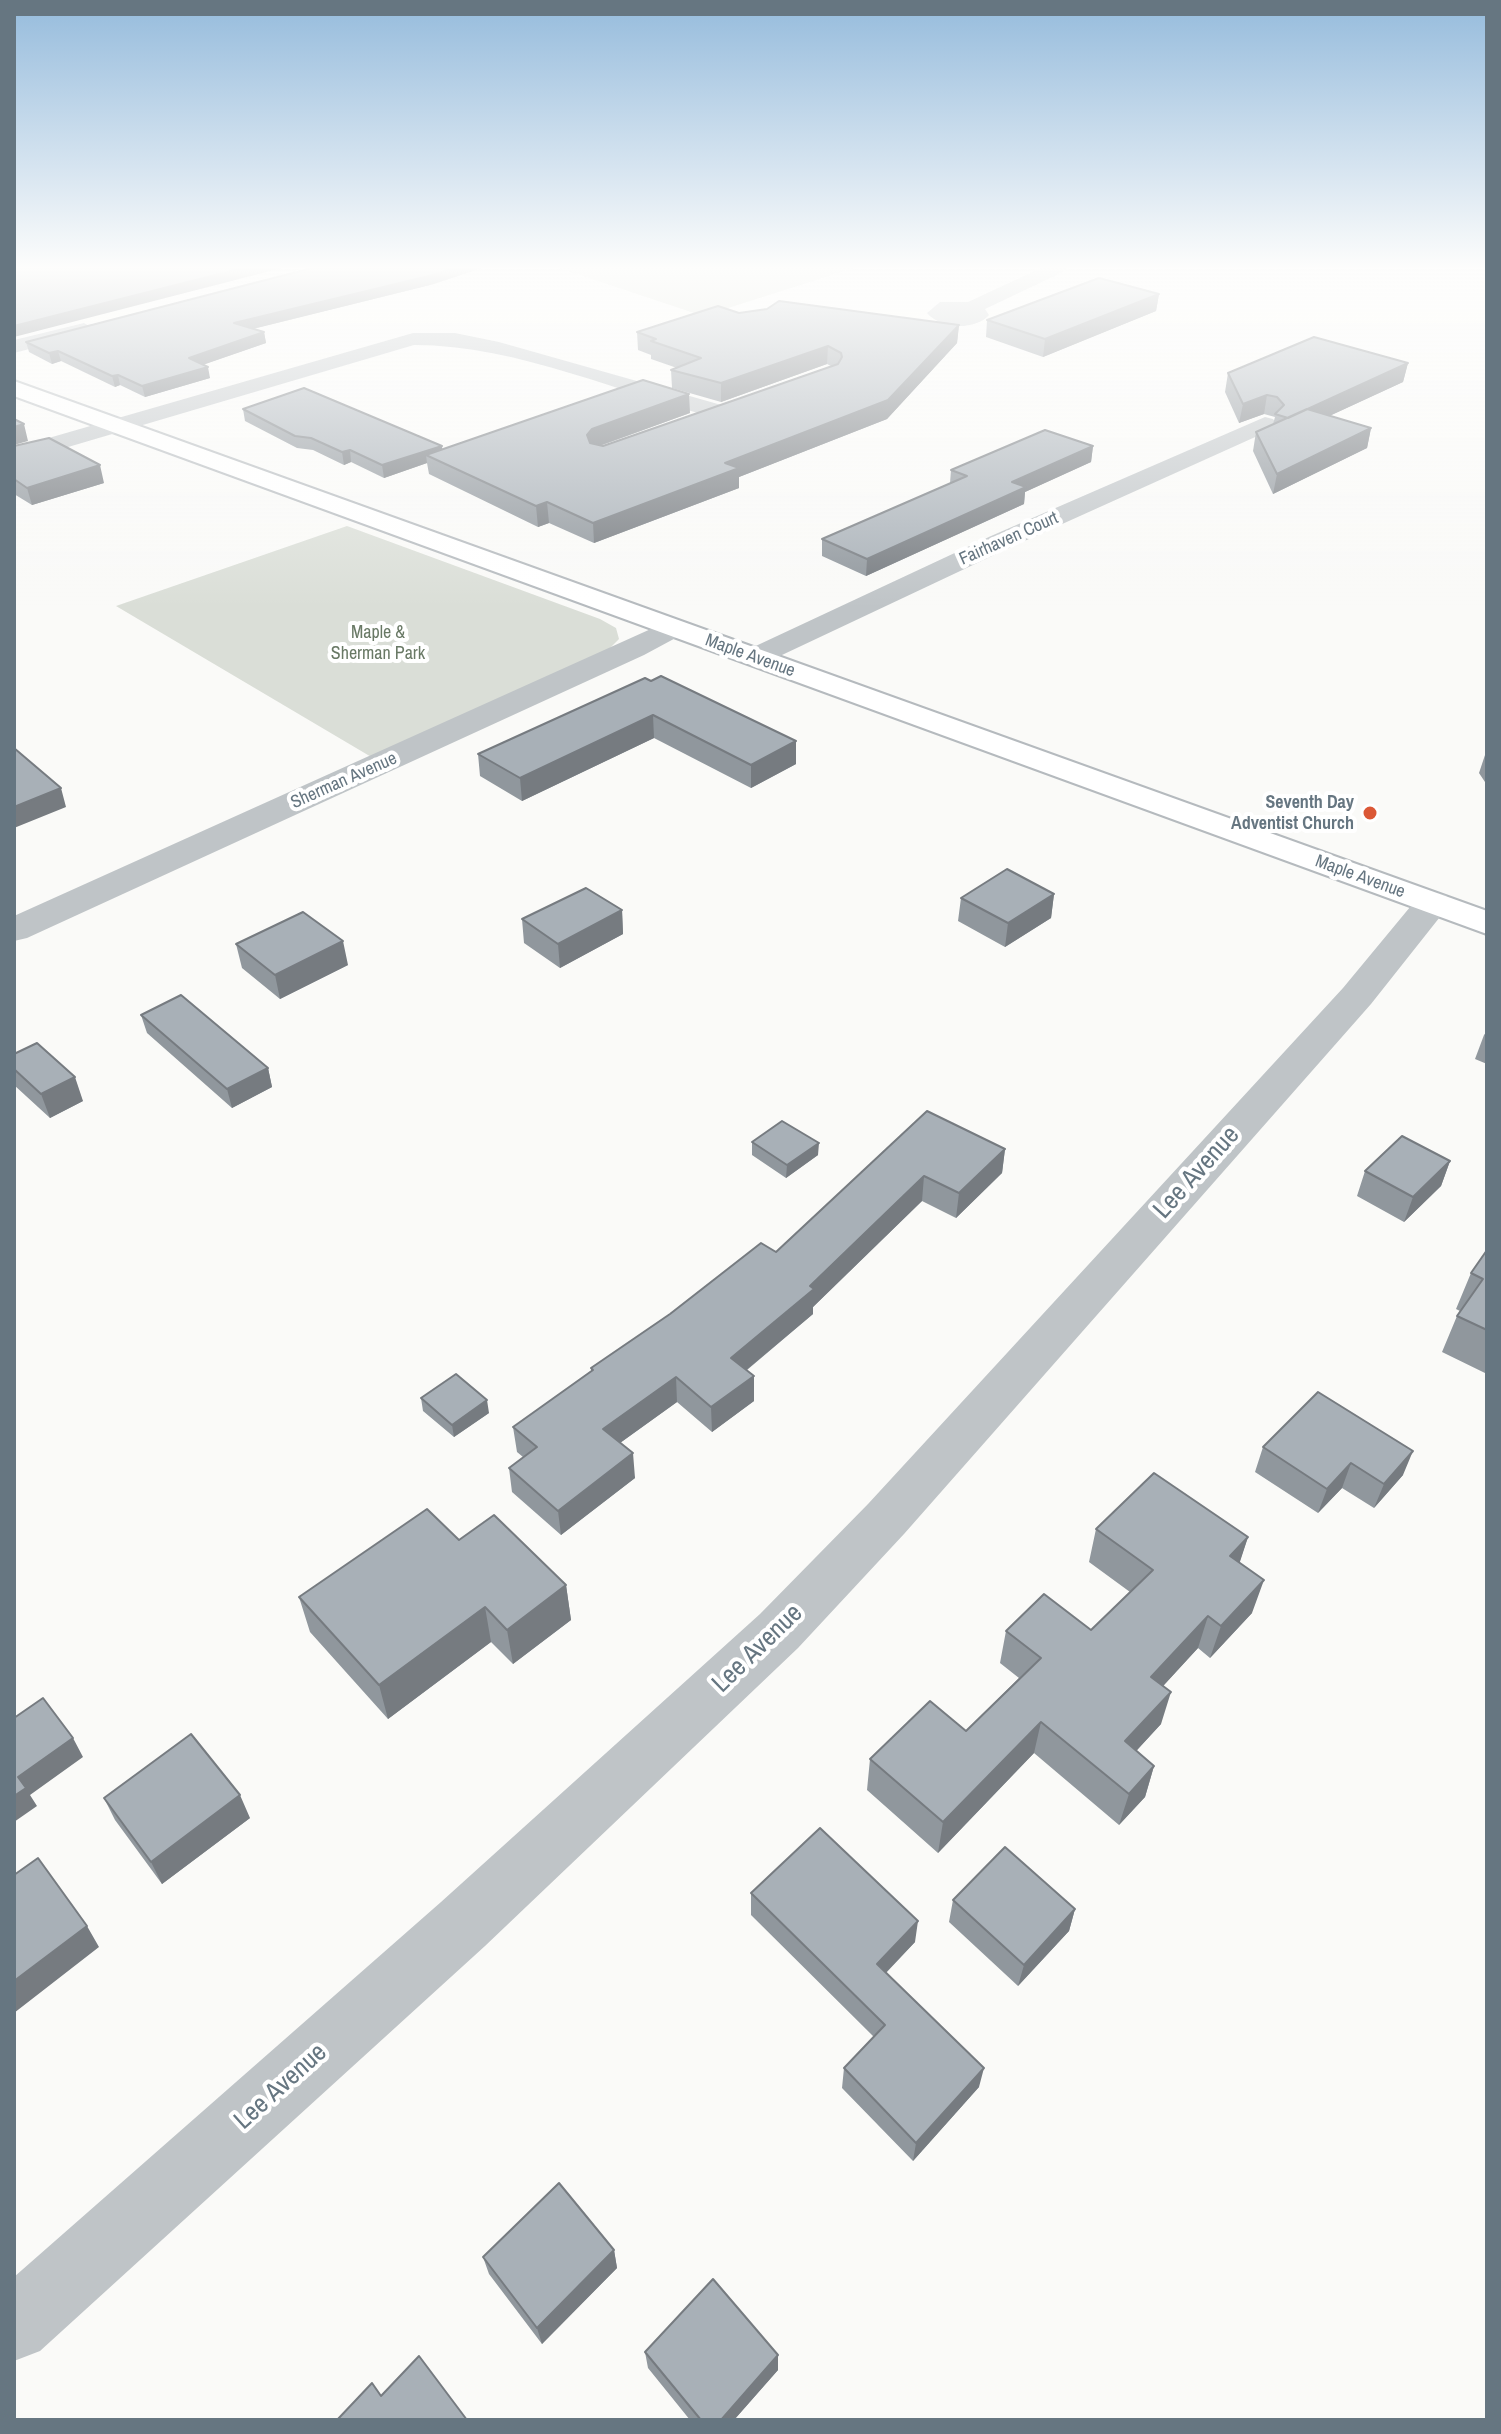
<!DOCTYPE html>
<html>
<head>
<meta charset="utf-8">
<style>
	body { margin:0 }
	#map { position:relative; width:1501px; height:2434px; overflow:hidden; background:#fafaf8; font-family:"Archivo Narrow",sans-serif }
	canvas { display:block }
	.frame { position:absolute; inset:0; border:16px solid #667681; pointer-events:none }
</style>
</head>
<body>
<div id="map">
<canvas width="1501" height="2434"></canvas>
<div class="frame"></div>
</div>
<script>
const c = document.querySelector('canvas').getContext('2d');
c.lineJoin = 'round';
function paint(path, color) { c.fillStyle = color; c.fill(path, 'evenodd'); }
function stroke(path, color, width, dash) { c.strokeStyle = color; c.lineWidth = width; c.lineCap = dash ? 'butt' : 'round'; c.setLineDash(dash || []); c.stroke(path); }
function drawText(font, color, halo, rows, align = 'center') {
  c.font = font + ' "Archivo Narrow",sans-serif'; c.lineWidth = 8; c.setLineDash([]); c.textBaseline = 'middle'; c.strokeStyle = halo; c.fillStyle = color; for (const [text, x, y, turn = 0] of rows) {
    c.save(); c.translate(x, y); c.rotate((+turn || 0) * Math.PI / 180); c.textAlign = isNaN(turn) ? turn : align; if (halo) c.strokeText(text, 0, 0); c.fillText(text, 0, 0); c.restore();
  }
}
const green = new Path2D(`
	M 559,268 L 854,268 L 703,316 Z
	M 347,526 L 600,619 L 616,628 L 619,639 L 609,649 L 373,758 L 116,606 Z`);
const minor = new Path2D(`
	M 1041,268 L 1066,268 L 1063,272 L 985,309 L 989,315 C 975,331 940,329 927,313 L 940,302 L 968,302 Z
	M 84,323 L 95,329 L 91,333 L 14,353 L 14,340 Z
	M 413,333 L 455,333 L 499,342 L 732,408 L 736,413 L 732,418 L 724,420 C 623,395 519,345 414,345 L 14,463 L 14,448 Z
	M 1265,417 L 1273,419 L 1277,424 L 1273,429 L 1009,548 L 765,663 L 755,666 L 745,663 L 740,657 L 745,651 L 991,536 Z
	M 673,619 L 683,622 L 687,628 L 683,634 L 644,655 L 27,938 L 14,941 L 14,916 Z
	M 1433,892 L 1446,895 L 1451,903 L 1371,1004 L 904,1534 L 798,1648 L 485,1946 L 40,2351 L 14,2361 L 14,2277 L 441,1902 L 760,1614 L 868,1504 L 1343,988 L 1420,895 Z`);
const major = new Path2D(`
	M 14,381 L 1487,911 L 1487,934 L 14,396 Z`);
const wall = new Path2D(`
	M 434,284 L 253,329 L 264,332 L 266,343 L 202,365 L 210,378 L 145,397 L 120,385 L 115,387 L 61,361 L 52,364 L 29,352 L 26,342 Z
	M 1159,294 L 1156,311 L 1043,357 L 986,337 L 987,320 Z
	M 739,313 L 959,325 L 957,343 L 887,419 L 739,477 L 739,488 L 594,543 L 549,523 L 538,527 L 429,474 L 427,463 L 384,478 L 351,462 L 344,465 L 313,450 L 297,448 L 245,421 L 243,409 L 442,449 L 690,413 L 600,446 L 603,446 L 831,366 L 827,364 L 721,402 L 672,388 L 671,370 L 677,368 L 651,359 L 651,355 L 638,350 L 637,332 Z
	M 1408,363 L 1403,382 L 1329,416 L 1371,428 L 1367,448 L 1273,494 L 1253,451 L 1256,432 L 1273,424 L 1275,417 L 1264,414 L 1239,423 L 1225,392 L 1228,373 Z
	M 14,446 L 104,483 L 32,505 L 14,494 Z
	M 1093,446 L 1091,462 L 1025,492 L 1024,504 L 866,576 L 822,556 L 822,539 L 950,483 L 951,470 Z
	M 645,678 L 796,764 L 751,788 L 654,738 L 522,801 L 480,776 L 478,754 Z
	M 1487,749 L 1487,785 L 1479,773 Z
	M 1054,894 L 1051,918 L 1005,947 L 958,921 L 961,898 Z
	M 622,910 L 623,934 L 560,968 L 524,943 L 522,919 Z
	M 236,944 L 348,965 L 280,999 L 242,968 Z
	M 141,1015 L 268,1068 L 272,1087 L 232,1108 L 147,1033 Z
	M 1487,1031 L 1487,1064 L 1475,1059 L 1484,1035 Z
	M 14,1054 L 83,1101 L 50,1118 L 14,1085 Z
	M 927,1111 L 1005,1149 L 1002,1173 L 956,1218 L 922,1201 L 813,1307 L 813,1314 L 747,1370 L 754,1401 L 712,1432 L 677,1402 L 620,1443 L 635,1478 L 561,1535 L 512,1492 L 509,1468 L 523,1457 L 517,1452 L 513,1427 L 591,1371 L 591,1368 L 776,1252 Z
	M 752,1142 L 818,1155 L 786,1178 L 752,1155 Z
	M 1450,1161 L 1441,1186 L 1404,1222 L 1357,1196 L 1365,1171 Z
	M 1487,1250 L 1487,1374 L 1442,1352 L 1457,1316 L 1460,1311 L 1456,1309 L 1471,1273 Z
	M 1318,1392 L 1403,1475 L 1374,1508 L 1342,1488 L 1318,1513 L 1255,1472 L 1263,1447 Z
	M 421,1398 L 489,1413 L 454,1437 L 423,1411 Z
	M 1096,1529 L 1248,1537 L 1239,1563 L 1252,1613 L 1210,1658 L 1198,1648 L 1163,1686 L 1161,1724 L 1136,1751 L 1154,1766 L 1145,1797 L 1119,1825 L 1034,1753 L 938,1853 L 867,1790 L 870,1759 L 966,1731 L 1019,1678 L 1000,1663 L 1006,1631 L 1091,1630 L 1130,1592 L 1089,1562 Z
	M 459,1540 L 566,1585 L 571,1620 L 513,1664 L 491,1642 L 388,1719 L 310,1632 L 299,1597 Z
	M 104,1798 L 250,1818 L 162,1884 L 115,1820 Z
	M 751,1893 L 915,1942 L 886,1973 L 979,2087 L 913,2161 L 842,2088 L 844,2068 L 874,2037 L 751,1915 Z
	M 953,1900 L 1075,1909 L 1069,1931 L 1018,1986 L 949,1922 Z
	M 614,2250 L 617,2268 L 542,2344 L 489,2274 L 483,2257 Z
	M 645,2352 L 778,2355 L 778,2370 L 734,2420 L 690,2420 L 648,2368 Z`);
const shadedWall = new Path2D(`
	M 243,268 L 282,268 L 14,337 L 14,326 Z
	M 453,268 L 482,268 L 434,284 L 236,333 L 234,323 Z
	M 1159,294 L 1156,311 L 1043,357 L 1045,339 Z
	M 959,325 L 957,343 L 887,419 L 739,477 L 739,488 L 594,543 L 593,523 L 725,463 Z
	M 264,332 L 266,343 L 191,369 L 189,358 Z
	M 828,346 L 827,364 L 721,402 L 721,383 Z
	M 58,351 L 61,361 L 52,364 L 49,353 Z
	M 1408,363 L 1403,382 L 1284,437 L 1288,418 Z
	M 208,367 L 210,378 L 145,397 L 142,386 Z
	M 118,375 L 120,385 L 115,387 L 112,376 Z
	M 689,394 L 690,413 L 593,448 L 587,435 L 592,429 Z
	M 1267,395 L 1264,414 L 1239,423 L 1243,404 Z
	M 24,424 L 28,441 L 14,445 L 14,427 Z
	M 1371,428 L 1367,448 L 1273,494 L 1277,474 Z
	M 442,446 L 443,458 L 426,455 L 427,463 L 384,478 L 382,465 Z
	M 1093,446 L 1091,462 L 1025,492 L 1024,504 L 866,576 L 867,559 L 1012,482 Z
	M 350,450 L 351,462 L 344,465 L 342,452 Z
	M 100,465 L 104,483 L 32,505 L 27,488 Z
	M 547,502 L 549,523 L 538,527 L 536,506 Z
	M 653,715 L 654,738 L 522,801 L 520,778 Z
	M 796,741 L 796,764 L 751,788 L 751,765 Z
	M 61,788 L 66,807 L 14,828 L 14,807 Z
	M 1054,894 L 1051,918 L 1005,947 L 1008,923 Z
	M 622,910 L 623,934 L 560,968 L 558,944 Z
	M 343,941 L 348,965 L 280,999 L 275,975 Z
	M 268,1068 L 272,1087 L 232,1108 L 227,1089 Z
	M 75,1077 L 83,1101 L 50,1118 L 41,1094 Z
	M 819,1143 L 818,1155 L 786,1178 L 787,1165 Z
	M 1005,1149 L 1002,1173 L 956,1218 L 959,1193 Z
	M 1450,1161 L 1441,1186 L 1404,1222 L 1413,1197 Z
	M 924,1176 L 922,1201 L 813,1307 L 813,1314 L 732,1382 L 731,1358 L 810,1286 Z
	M 754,1376 L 754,1401 L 712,1432 L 711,1407 Z
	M 676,1377 L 677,1402 L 606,1453 L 603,1429 Z
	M 487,1400 L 489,1413 L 454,1437 L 452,1425 Z
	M 1413,1451 L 1403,1475 L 1374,1508 L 1384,1484 Z
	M 633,1453 L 635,1478 L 561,1535 L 558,1511 Z
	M 1351,1463 L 1342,1488 L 1318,1513 L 1327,1489 Z
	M 1248,1537 L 1237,1571 L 1230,1556 Z
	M 1264,1580 L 1252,1613 L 1210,1658 L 1221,1626 Z
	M 566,1585 L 571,1620 L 513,1664 L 507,1630 Z
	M 485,1607 L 491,1642 L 388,1719 L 379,1685 Z
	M 1208,1616 L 1198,1648 L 1142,1709 L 1151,1677 Z
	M 1171,1692 L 1161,1724 L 1116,1773 L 1125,1741 Z
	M 1041,1722 L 1034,1753 L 938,1853 L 943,1822 Z
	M 73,1738 L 83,1757 L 30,1795 L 37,1806 L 14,1822 L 14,1796 L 18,1777 Z
	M 1154,1766 L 1145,1797 L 1119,1825 L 1129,1794 Z
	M 240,1795 L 250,1818 L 162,1884 L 151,1862 Z
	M 1075,1909 L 1069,1931 L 1018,1986 L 1024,1965 Z
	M 918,1921 L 915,1942 L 874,1985 L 877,1964 Z
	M 87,1926 L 99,1947 L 14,2013 L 14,1981 Z
	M 984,2068 L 979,2087 L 913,2161 L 916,2143 Z
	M 614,2250 L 617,2268 L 542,2344 L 537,2328 Z
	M 778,2355 L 778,2370 L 734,2420 L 721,2420 Z`);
const building = new Path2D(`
	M 14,268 L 243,268 L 14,326 Z
	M 312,268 L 453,268 L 433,275 L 234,323 L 264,332 L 189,358 L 208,367 L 142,386 L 118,375 L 112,376 L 58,351 L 49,353 L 26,342 Z
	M 1099,278 L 1159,294 L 1045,339 L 987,320 Z
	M 779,301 L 959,325 L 888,400 L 725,463 L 739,468 L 593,523 L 547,502 L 536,506 L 426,455 L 643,380 L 689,394 L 592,429 L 587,435 L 590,443 L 603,446 L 838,364 L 842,357 L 841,353 L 828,346 L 721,383 L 671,370 L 701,358 L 651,341 L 656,339 L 637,332 L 718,306 L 739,313 L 767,309 Z
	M 1314,337 L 1408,363 L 1288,418 L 1275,414 L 1284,405 L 1277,397 L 1267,395 L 1243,404 L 1228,373 Z
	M 304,388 L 442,446 L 382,465 L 350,450 L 342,452 L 311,438 L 295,436 L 243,409 Z
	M 1307,409 L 1371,428 L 1277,474 L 1256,432 Z
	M 14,419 L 24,424 L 14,427 Z
	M 1045,430 L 1093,446 L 1012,482 L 1026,487 L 867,559 L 822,539 L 967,476 L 951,470 Z
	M 49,438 L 100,465 L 27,488 L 14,479 L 14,446 Z
	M 661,676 L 796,741 L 751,765 L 653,715 L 520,778 L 478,754 L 645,678 L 651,681 Z
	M 14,748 L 61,788 L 14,807 Z
	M 1007,869 L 1054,894 L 1008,923 L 961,898 Z
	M 586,888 L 622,910 L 558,944 L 522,919 Z
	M 303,912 L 343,941 L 275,975 L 236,944 Z
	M 181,995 L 268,1068 L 227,1089 L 141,1015 Z
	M 37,1043 L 75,1077 L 41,1094 L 14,1069 L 14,1054 Z
	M 927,1111 L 1005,1149 L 959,1193 L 924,1176 L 810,1286 L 814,1289 L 731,1358 L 754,1376 L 711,1407 L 676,1377 L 603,1429 L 633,1453 L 558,1511 L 509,1468 L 537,1447 L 513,1427 L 593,1370 L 591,1368 L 670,1314 L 761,1243 L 776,1252 Z
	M 782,1121 L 819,1143 L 787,1165 L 752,1142 Z
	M 1402,1136 L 1450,1161 L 1413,1197 L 1365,1171 Z
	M 1487,1250 L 1487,1330 L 1457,1316 L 1483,1279 L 1471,1273 Z
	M 456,1374 L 487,1400 L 452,1425 L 421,1398 Z
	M 1318,1392 L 1413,1451 L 1384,1484 L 1351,1463 L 1327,1489 L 1263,1447 Z
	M 1154,1473 L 1248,1537 L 1230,1556 L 1264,1580 L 1221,1626 L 1208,1616 L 1151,1677 L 1171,1692 L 1125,1741 L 1154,1766 L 1129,1794 L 1041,1722 L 943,1822 L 870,1759 L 930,1701 L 966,1731 L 1041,1658 L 1006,1631 L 1044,1594 L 1091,1630 L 1153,1570 L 1096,1529 Z
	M 427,1509 L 459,1540 L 494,1515 L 566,1585 L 507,1630 L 485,1607 L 379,1685 L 299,1597 Z
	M 43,1698 L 73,1738 L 18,1777 L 26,1788 L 14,1796 L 14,1718 Z
	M 191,1734 L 240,1795 L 151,1862 L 104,1798 Z
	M 820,1828 L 918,1921 L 877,1964 L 984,2068 L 916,2143 L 844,2068 L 885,2025 L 751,1893 Z
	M 1005,1847 L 1075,1909 L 1024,1965 L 953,1900 Z
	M 38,1858 L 87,1926 L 14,1981 L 14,1875 Z
	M 559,2183 L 614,2250 L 537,2328 L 483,2257 Z
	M 713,2279 L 778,2355 L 721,2420 L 701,2420 L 645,2352 Z
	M 419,2356 L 467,2420 L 337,2420 L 372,2383 L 381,2396 Z`);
const markers = [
	[1370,813,8,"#db5836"]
];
const farStreetnames = [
	["Fairhaven Court",1009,539,-24],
	["Maple Avenue",750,656,20],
	["Sherman Avenue",344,781,-24],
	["Maple Avenue",1360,877,20]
];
const farParknames = [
	["Maple &",378,633],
	["Sherman Park",378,654]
];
const farPoinames = [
	["Seventh Day",1354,803],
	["Adventist Church",1354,824]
];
const nearStreetnames = [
	["Lee Avenue",1197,1173,-48],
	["Lee Avenue",758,1649,-44],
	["Lee Avenue",281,2087,-42]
];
paint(green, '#daded7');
stroke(major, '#b5babe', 4);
paint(minor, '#bfc4c7');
paint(major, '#fff');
paint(wall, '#90979d');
paint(shadedWall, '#767b80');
paint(building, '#a8b0b7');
stroke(building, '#767b80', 2);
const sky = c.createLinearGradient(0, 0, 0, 608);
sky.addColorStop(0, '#95bbdc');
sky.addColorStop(0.44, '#fdfdfc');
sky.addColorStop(1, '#fdfdfc00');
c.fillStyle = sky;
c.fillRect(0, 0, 1501, 608);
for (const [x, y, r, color] of markers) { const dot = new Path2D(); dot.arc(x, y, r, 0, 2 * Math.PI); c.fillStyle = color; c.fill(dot); stroke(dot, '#fff', 3); }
drawText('18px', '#667681', '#fff', farStreetnames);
drawText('18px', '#697965', '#fff', farParknames);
drawText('bold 18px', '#667681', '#fff', farPoinames, 'right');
drawText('26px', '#667681', '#fff', nearStreetnames);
</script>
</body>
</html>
